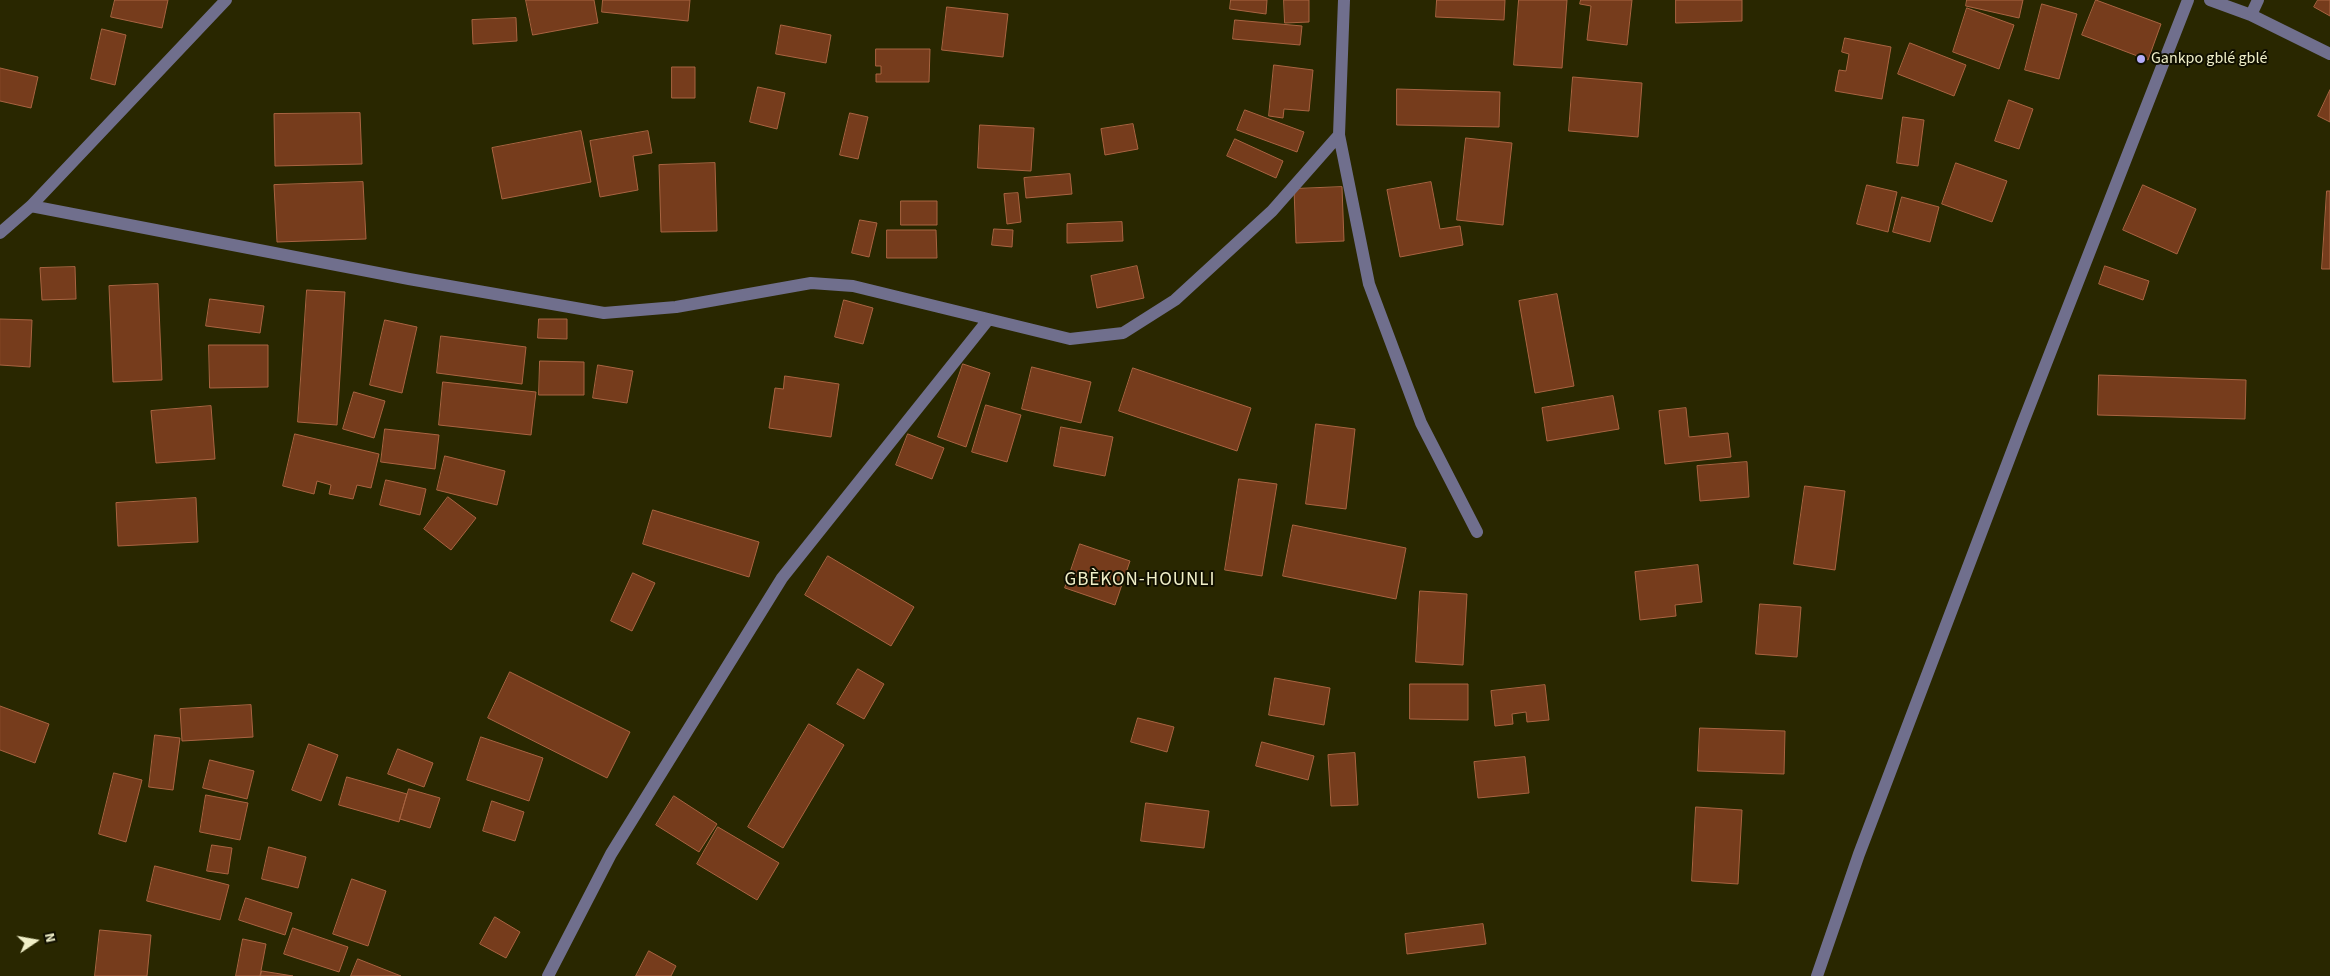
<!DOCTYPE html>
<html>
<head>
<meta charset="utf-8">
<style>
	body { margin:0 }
	#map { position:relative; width:2330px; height:976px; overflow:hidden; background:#292700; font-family:"Source Sans 3",sans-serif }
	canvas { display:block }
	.north { position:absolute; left:10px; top:916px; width:50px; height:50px; -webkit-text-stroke:4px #111000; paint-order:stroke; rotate:78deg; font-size:14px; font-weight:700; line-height:20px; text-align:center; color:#f0efc8 }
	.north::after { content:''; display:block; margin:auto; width:18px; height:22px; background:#f0efc8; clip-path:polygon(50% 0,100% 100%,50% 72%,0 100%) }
</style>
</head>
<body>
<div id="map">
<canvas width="2330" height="976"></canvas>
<div class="north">N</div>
</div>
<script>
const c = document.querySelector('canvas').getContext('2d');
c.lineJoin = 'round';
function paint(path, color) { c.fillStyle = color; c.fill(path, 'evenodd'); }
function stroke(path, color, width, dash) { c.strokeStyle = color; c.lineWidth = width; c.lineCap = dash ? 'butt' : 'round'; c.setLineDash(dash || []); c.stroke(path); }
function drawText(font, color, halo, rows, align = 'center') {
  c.font = font + ' "Source Sans 3",sans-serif'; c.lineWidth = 4; c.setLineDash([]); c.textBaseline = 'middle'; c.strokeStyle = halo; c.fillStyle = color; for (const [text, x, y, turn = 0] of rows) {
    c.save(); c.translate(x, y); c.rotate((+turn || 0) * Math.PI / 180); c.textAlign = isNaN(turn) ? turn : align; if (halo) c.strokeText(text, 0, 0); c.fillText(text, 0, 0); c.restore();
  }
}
const building = new Path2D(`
	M 115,0 L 168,0 L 162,28 L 111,17 Z
	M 526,0 L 594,0 L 598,23 L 533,35 Z
	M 603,0 L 690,0 L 688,21 L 602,12 Z
	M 1231,0 L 1267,0 L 1266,14 L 1230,9 Z
	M 1284,0 L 1309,0 L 1309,22 L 1285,23 Z
	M 1437,0 L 1505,0 L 1504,20 L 1436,17 Z
	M 1519,0 L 1567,0 L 1562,68 L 1514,65 Z
	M 1581,0 L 1632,0 L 1627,45 L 1587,40 L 1591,6 L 1580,4 Z
	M 1676,0 L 1742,0 L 1742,21 L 1676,23 Z
	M 1967,0 L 2023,0 L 2019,18 L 1966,6 Z
	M 2096,0 L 2161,24 L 2148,60 L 2082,35 Z
	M 2318,0 L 2330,0 L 2330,16 L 2314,7 Z
	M 2042,4 L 2077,14 L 2059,79 L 2025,70 Z
	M 947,7 L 1008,14 L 1003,57 L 942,50 Z
	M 1967,8 L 2014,25 L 1999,69 L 1953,52 Z
	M 516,18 L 517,41 L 473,44 L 472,20 Z
	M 1235,20 L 1302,26 L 1300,45 L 1233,39 Z
	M 781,25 L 831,35 L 826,63 L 776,54 Z
	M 102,29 L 126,35 L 115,85 L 91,79 Z
	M 1845,38 L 1891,47 L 1882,99 L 1835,91 L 1839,70 L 1846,71 L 1849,54 L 1842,52 Z
	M 1910,43 L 1966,65 L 1954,96 L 1898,74 Z
	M 876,49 L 930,49 L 929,82 L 876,82 L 876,74 L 881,74 L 881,66 L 876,66 Z
	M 1274,65 L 1313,70 L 1309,111 L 1284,109 L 1283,118 L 1269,116 Z
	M 672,67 L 695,67 L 695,98 L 672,98 Z
	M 0,68 L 38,77 L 31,108 L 0,101 Z
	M 1573,77 L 1642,83 L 1638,137 L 1569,131 Z
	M 758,87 L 785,93 L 777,129 L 750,122 Z
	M 1397,89 L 1500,92 L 1499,127 L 1397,125 Z
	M 2330,90 L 2330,122 L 2318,116 Z
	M 2009,100 L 2033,109 L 2019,149 L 1995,141 Z
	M 1245,110 L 1304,132 L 1297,152 L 1237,130 Z
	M 360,113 L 362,164 L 275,166 L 274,114 Z
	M 850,113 L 868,117 L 858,159 L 840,155 Z
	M 1903,117 L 1924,120 L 1918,166 L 1897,163 Z
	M 1133,124 L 1138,149 L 1105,155 L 1101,129 Z
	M 980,125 L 1034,128 L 1031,171 L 978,168 Z
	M 581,131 L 591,182 L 502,199 L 492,148 Z
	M 648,131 L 652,153 L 633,156 L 638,190 L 600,197 L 590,141 Z
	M 1466,138 L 1512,143 L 1503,225 L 1457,220 Z
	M 1235,139 L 1283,161 L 1276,178 L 1227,156 Z
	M 715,163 L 717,231 L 661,232 L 659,165 Z
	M 1956,163 L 2007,181 L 1992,222 L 1942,204 Z
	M 1070,174 L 1072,194 L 1026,198 L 1024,178 Z
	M 363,182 L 366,239 L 277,242 L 274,185 Z
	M 1431,182 L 1440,229 L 1460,226 L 1463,245 L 1400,257 L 1387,190 Z
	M 1867,185 L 1897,192 L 1888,232 L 1857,224 Z
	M 2143,185 L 2196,209 L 2177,254 L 2123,230 Z
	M 1342,187 L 1344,241 L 1296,243 L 1294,189 Z
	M 2327,191 L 2330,191 L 2330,269 L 2322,269 Z
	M 1018,193 L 1021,222 L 1007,224 L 1004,194 Z
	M 1902,197 L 1939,207 L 1930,242 L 1893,232 Z
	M 901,201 L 937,201 L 937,225 L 901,225 Z
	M 860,220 L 877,223 L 869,257 L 852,253 Z
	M 1122,222 L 1123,241 L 1067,243 L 1067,224 Z
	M 994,229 L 1013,230 L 1012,247 L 992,245 Z
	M 887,230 L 936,230 L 937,258 L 887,258 Z
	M 1137,266 L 1144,298 L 1097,308 L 1091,276 Z
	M 2105,266 L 2149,281 L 2143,300 L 2099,284 Z
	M 75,267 L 76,299 L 42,300 L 40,268 Z
	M 158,284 L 162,380 L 113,382 L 109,286 Z
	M 307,290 L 345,292 L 337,425 L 298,422 Z
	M 1557,294 L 1574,386 L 1535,393 L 1519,301 Z
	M 210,299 L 264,306 L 260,333 L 206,326 Z
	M 844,300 L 873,308 L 863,344 L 835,337 Z
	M 0,319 L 32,320 L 30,367 L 0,365 Z
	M 539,319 L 567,319 L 567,339 L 538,338 Z
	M 385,320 L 417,327 L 402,393 L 370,385 Z
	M 441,336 L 526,347 L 522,384 L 437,373 Z
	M 209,345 L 268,345 L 268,387 L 210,388 Z
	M 540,361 L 584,362 L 584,395 L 539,395 Z
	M 963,364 L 990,373 L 966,447 L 938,437 Z
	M 598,365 L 633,371 L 627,403 L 593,398 Z
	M 1032,367 L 1091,382 L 1081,423 L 1022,409 Z
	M 1133,368 L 1251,408 L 1237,451 L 1119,411 Z
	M 2099,375 L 2246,380 L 2245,419 L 2098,415 Z
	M 785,376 L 839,384 L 831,437 L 769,428 L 775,388 L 783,389 Z
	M 443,382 L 536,392 L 531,435 L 439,425 Z
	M 354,392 L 385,401 L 374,438 L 343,429 Z
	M 1613,396 L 1619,429 L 1547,441 L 1542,408 Z
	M 986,405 L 1021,415 L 1007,462 L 972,452 Z
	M 211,406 L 215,459 L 156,463 L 151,411 Z
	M 1686,408 L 1689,437 L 1728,433 L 1731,457 L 1665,464 L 1659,411 Z
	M 1316,424 L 1355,429 L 1346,509 L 1306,504 Z
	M 1061,427 L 1113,437 L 1105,476 L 1054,466 Z
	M 385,429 L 439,435 L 435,469 L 381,462 Z
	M 295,434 L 379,454 L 371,488 L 357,485 L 353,499 L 329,494 L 331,485 L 317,481 L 314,494 L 283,486 Z
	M 908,434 L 944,448 L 932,479 L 896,465 Z
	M 445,456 L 505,471 L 497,505 L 437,490 Z
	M 1747,462 L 1749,497 L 1700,501 L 1697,466 Z
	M 1239,479 L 1277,484 L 1262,576 L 1225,570 Z
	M 386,480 L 426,489 L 420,515 L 380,505 Z
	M 1805,486 L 1845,491 L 1835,570 L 1794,564 Z
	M 448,497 L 476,518 L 451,550 L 424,529 Z
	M 196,498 L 198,542 L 118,546 L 116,503 Z
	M 653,510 L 759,542 L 749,577 L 643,544 Z
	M 1293,525 L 1406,548 L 1396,599 L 1283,576 Z
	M 1080,544 L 1130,561 L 1115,605 L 1065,588 Z
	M 828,556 L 914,607 L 891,646 L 805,595 Z
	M 1698,565 L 1702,602 L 1675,605 L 1676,616 L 1640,620 L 1635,572 Z
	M 633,573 L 655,583 L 632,631 L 611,621 Z
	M 1420,591 L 1467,594 L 1463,665 L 1416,662 Z
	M 1760,604 L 1801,607 L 1797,657 L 1756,654 Z
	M 858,669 L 884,684 L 864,719 L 837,704 Z
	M 510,672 L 630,732 L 607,778 L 488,718 Z
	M 1275,678 L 1330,688 L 1324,725 L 1269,715 Z
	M 1410,684 L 1468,684 L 1468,720 L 1410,719 Z
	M 1545,685 L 1549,720 L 1527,722 L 1526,712 L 1512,714 L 1513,724 L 1495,726 L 1491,691 Z
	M 251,705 L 253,737 L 182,741 L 180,709 Z
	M 0,706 L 49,724 L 35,763 L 0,750 Z
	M 1138,718 L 1174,727 L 1167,752 L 1131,742 Z
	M 809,724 L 844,745 L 783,848 L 748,827 Z
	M 1700,728 L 1785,731 L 1784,774 L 1698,771 Z
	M 155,735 L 180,738 L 173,790 L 149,787 Z
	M 481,737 L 543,758 L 529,801 L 467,780 Z
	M 1262,742 L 1314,756 L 1308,780 L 1256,766 Z
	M 309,744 L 338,755 L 321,801 L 292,790 Z
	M 398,749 L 433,763 L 424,787 L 388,774 Z
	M 1355,753 L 1358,805 L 1331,806 L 1328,755 Z
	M 1525,757 L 1529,793 L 1478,798 L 1474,762 Z
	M 210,760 L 254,771 L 247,799 L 203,788 Z
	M 114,773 L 142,780 L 126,842 L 99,834 Z
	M 347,777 L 407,794 L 399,822 L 339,805 Z
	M 409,789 L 440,798 L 430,828 L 400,819 Z
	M 206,795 L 248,803 L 240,840 L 200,832 Z
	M 674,796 L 717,824 L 699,852 L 656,825 Z
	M 492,801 L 524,812 L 515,841 L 483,831 Z
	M 1146,803 L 1209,811 L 1204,848 L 1141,841 Z
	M 1696,807 L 1742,810 L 1738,884 L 1692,881 Z
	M 718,827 L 779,863 L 757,900 L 697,864 Z
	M 212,845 L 232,848 L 228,874 L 207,871 Z
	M 269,847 L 306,857 L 298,888 L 262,879 Z
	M 155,866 L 229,885 L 220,920 L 147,901 Z
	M 352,879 L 386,891 L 368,946 L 333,934 Z
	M 246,898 L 292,913 L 285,935 L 239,920 Z
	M 495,917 L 520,932 L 506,958 L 480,944 Z
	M 1483,924 L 1486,944 L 1407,954 L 1405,934 Z
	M 293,928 L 348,947 L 339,972 L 284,954 Z
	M 100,930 L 151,935 L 147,976 L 95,976 Z
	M 243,939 L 266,944 L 260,976 L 236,976 Z
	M 649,951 L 676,966 L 671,976 L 636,976 Z
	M 358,959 L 401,976 L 351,976 Z
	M 262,971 L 293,976 L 261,976 Z`);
const minor = new Path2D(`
	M 1344,0 L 1339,135 L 1369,284 L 1421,423 L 1477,532
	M 2210,0 L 2251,15 L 2330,54
	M 2251,15 L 2258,0
	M 31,206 L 409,279 L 604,313 L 676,307 L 811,283 L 853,286 L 1070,339 L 1123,333 L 1175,300 L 1272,211 L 1339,135
	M 0,233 L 31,206 L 226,0
	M 548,976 L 611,854 L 782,578 L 988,320
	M 1817,976 L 1859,854 L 2022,425 L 2188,0`);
const markers = [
	[2141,59,5,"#b3adf9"]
];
const poiNames = [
	["Gankpo gblé gblé",2151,59]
];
const quarterNames = [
	["GBÈKON-HOUNLI",1140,581]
];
paint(building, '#763c1c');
stroke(building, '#a96441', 1);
stroke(minor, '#706f8d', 12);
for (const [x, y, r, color] of markers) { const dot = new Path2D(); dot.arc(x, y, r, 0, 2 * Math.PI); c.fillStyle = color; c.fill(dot); stroke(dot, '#111000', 2); }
drawText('16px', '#f0efc8', '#111000', poiNames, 'left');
c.letterSpacing = '1px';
drawText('19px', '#f0efc8', '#111000', quarterNames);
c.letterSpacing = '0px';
</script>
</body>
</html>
